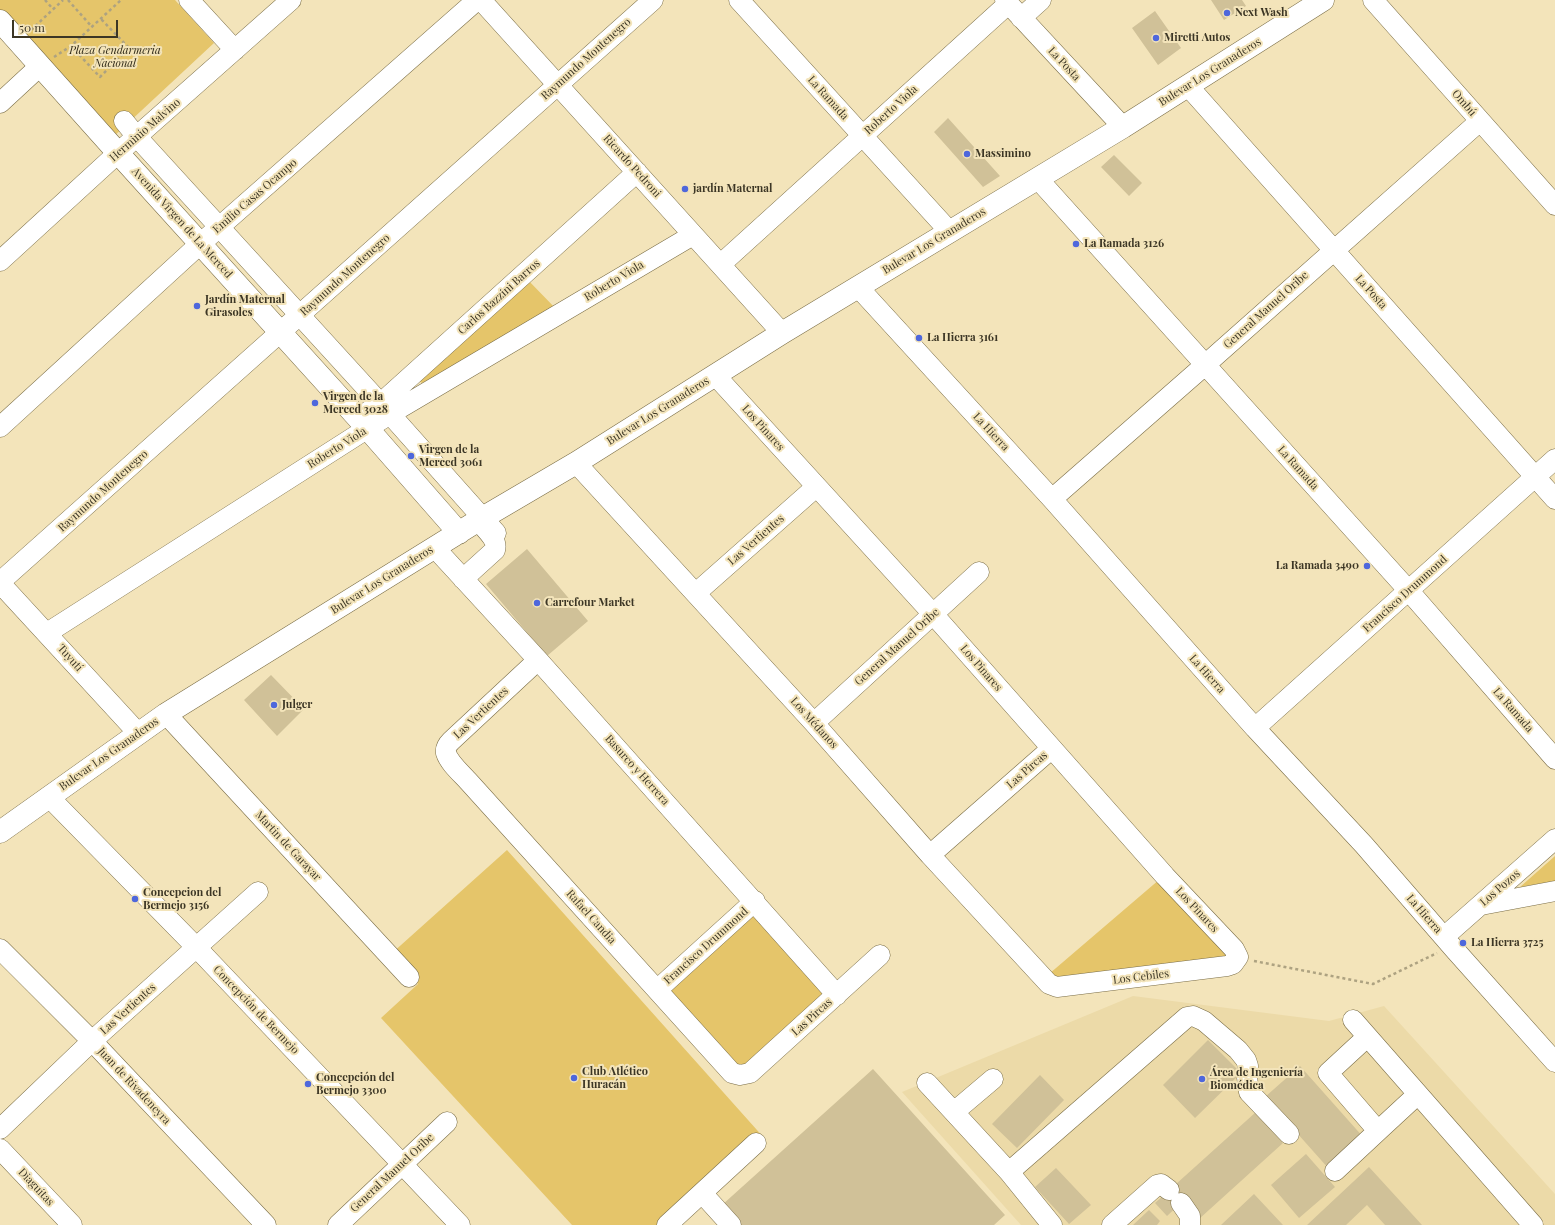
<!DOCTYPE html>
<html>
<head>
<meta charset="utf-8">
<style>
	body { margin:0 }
	#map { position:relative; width:1555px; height:1225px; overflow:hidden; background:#f3e4ba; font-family:"Playfair Display",serif }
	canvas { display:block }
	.scale { position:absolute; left:12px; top:20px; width:106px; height:18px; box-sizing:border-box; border:2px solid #3c3625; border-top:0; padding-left:5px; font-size:12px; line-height:14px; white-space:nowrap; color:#3c3625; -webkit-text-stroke:3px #f3e4ba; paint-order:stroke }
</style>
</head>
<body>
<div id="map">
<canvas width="1555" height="1225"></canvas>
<div class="scale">50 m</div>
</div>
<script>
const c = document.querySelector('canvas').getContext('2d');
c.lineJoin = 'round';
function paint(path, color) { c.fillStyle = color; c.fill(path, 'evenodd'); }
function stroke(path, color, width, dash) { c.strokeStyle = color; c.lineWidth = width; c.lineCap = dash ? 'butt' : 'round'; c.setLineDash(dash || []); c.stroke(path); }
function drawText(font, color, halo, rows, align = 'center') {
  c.font = font + ' "Playfair Display",serif'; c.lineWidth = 4; c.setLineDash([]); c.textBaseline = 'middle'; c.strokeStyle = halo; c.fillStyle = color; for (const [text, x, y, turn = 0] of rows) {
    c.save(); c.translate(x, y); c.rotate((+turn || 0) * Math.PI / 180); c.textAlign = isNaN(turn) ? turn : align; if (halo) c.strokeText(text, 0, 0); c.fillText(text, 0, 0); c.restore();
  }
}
const built = new Path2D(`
	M 1133,996 L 1329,1021 L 1384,1006 L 1555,1194 L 1555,1225 L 1021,1225 L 902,1092 Z`);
const green = new Path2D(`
	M 0,0 L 175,0 L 214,43 L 112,138 L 0,16 Z
	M 526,278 L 559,312 L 422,383 L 417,380 Z
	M 507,850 L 765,1139 L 666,1225 L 572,1225 L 381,1018 L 418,984 L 391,954 Z
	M 1555,856 L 1555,881 L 1520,887 Z
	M 1160,879 L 1227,952 L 1227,959 L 1061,979 L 1049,974 Z
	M 755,901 L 838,993 L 740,1075 L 657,990 Z`);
const building = new Path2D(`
	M 1211,0 L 1242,0 L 1246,6 L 1224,20 Z
	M 1155,11 L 1181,48 L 1158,65 L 1132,28 Z
	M 948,118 L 1000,176 L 983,187 L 934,132 Z
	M 1114,155 L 1142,183 L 1129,196 L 1101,167 Z
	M 527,549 L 588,621 L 547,656 L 486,584 Z
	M 271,675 L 304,709 L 277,736 L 244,700 Z
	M 1208,1040 L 1241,1073 L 1195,1118 L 1163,1085 Z
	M 1300,1066 L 1364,1138 L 1329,1169 L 1265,1097 Z
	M 873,1069 L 1005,1215 L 994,1225 L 741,1225 L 722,1205 Z
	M 1040,1075 L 1064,1100 L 1017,1148 L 992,1124 Z
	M 1256,1112 L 1283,1143 L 1199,1219 L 1183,1201 L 1167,1216 L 1155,1203 Z
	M 1306,1154 L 1335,1187 L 1299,1218 L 1271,1185 Z
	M 1369,1167 L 1422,1225 L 1385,1225 L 1367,1205 L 1346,1225 L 1307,1225 Z
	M 1056,1168 L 1091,1205 L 1069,1224 L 1035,1187 Z
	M 1254,1194 L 1283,1225 L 1221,1225 Z
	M 1149,1210 L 1160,1221 L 1157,1225 L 1133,1225 Z`);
const path = new Path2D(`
	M 45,0 L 53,9
	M 68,0 L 92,27
	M 31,30 L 63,0
	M 71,46 L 100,77 L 129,48 L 101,19
	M 54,57 L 71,46 L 121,0
	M 1254,961 L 1373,984 L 1437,953`);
const minor = new Path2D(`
	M 189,0 L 235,50
	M 481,0 L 782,333
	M 739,0 L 950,232
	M 1005,0 L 1123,127
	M 1373,0 L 1555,205
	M 1021,18 L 1041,0
	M 1188,86 L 1555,499
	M 0,103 L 40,66
	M 124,121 L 137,137 L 390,414 L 496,533
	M 1038,179 L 1409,591 L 1555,759
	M 0,261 L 118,153 L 291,0
	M 721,264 L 1008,4
	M 858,287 L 1052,499 L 1255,728 L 1364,845 L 1455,950 L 1555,1062
	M 358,418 L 380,404 L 637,172
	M 0,427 L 200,244 L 477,0
	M 576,463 L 814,723 L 930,855 L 1049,984 L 1057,987 L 1227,966 L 1233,964 L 1238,957 L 1234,949 L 1165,876 L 933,614 L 715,375
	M 1052,499 L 1205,365 L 1480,121
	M 435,548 L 538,660 L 837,995
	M 463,579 L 495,550 C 498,541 488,532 482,525
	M 0,582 L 653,0
	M 0,583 L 138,733
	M 696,593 L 816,487
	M 47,633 L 390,414 L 693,235
	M 538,660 L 451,741 C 448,744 445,748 446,753 C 449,763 462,774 469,782 L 732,1073 L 740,1075 L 750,1073 L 880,955
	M 166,714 L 409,977
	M 814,723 L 979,572
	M 1255,728 L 1555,459
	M 49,797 L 196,947 L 460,1225
	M 930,855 L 1051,749
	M 1481,905 L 1555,891
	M 1444,937 L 1555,839
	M 0,949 L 92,1041 L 266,1225
	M 657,990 L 755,901
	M 1353,1020 L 1533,1225
	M 1367,1037 L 1328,1073 L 1378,1131 L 1418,1094
	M 927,1083 L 1009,1172
	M 954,1112 L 993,1079
	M 0,1129 L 92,1041 L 258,892
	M 0,1149 L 72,1225
	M 1335,1171 L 1378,1131
	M 702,1193 L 731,1225
	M 1181,1203 L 1190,1216 L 1190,1225
	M 338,1225 L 447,1122
	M 667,1225 L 756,1143
	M 1052,1225 L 1009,1172 L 1187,1017 L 1193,1016 L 1204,1021 L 1238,1050 L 1246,1060 L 1248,1066 L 1247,1077 L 1249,1092 L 1289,1134
	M 1112,1225 L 1157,1185 L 1161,1184 L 1169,1190`);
const major = new Path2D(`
	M 0,21 L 118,153 L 368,429 L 459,533
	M 0,832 L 166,714 L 479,520 L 576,463 L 782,333 L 1123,127 L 1323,0`);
const markers = [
	[1227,13,4,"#4e67dc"],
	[1156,38,4,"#4e67dc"],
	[967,154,4,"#4e67dc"],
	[685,189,4,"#4e67dc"],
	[1076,244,4,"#4e67dc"],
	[197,306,4,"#4e67dc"],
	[919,338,4,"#4e67dc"],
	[315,403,4,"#4e67dc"],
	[411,456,4,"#4e67dc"],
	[1367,566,4,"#4e67dc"],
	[537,603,4,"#4e67dc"],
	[274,705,4,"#4e67dc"],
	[135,899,4,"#4e67dc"],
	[1463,943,4,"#4e67dc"],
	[574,1078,4,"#4e67dc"],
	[1202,1079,4,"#4e67dc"],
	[308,1084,4,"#4e67dc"]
];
const poiNames = [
	["Next Wash",1235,13],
	["Miretti Autos",1164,38],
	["Massimino",975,154],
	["jardín Maternal",693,189],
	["La Ramada 3126",1084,244],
	["Jardín Maternal",205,300],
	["Girasoles",205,313],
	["La Hierra 3161",927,338],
	["Virgen de la",323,397],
	["Merced 3028",323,410],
	["Virgen de la",419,450],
	["Merced 3061",419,463],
	["La Ramada 3490",1359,566,"right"],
	["Carrefour Market",545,603],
	["Julger",282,705],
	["Concepcion del",143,893],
	["Bermejo 3156",143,906],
	["La Hierra 3725",1471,943],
	["Club Atlético",582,1072],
	["Huracán",582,1085],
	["Área de Ingeniería",1210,1073],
	["Biomédica",1210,1086],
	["Concepción del",316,1078],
	["Bermejo 3300",316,1091]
];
const parkNames = [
	["Plaza Gendarmeria",115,51],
	["Nacional",115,64]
];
const streetNames = [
	["Raymundo Montenegro",586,59,-42],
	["La Posta",1064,64,47],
	["Bulevar Los Granaderos",1210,72,-32],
	["La Ramada",828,98,48],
	["Ombú",1464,103,49],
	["Roberto Viola",891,110,-42],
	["Herminio Malvino",145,130,-41],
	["Ricardo Pedroni",632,166,48],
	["Emilio Casas Ocampo",255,196,-41],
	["Avenida Virgen de La Merced",182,223,48],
	["Bulevar Los Granaderos",934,241,-31],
	["Raymundo Montenegro",345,275,-42],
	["Roberto Viola",614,281,-31],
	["La Posta",1371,292,48],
	["Carlos Bazzini Barros",499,297,-42],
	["General Manuel Oribe",1266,310,-42],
	["Bulevar Los Granaderos",658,411,-32],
	["Los Pinares",763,428,48],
	["La Hierra",991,432,47],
	["Roberto Viola",337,448,-32],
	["La Ramada",1298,468,48],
	["Raymundo Montenegro",103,491,-42],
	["Las Vertientes",756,540,-41],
	["Bulevar Los Granaderos",382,580,-32],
	["Francisco Drummond",1405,594,-42],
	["General Manuel Oribe",897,647,-42],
	["Tuyutí",70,658,48],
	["Los Pinares",981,668,49],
	["La Hierra",1207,674,48],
	["La Ramada",1513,710,49],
	["Las Vertientes",481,713,-43],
	["Los Médanos",814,723,48],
	["Bulevar Los Granaderos",109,754,-35],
	["Basurco y Herrera",637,770,48],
	["Las Pircas",1027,770,-41],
	["Martin de Garayar",288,846,47],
	["Los Pozos",1500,888,-41],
	["Los Pinares",1197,910,47],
	["La Hierra",1424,914,49],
	["Rafael Candia",591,917,48],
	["Francisco Drummond",706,946,-42],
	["Los Cebiles",1141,977,-7],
	["Las Vertientes",128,1009,-42],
	["Concepción de Bermejo",256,1010,46],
	["Las Pircas",812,1017,-42],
	["Juan de Rivadeneyra",134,1086,47],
	["General Manuel Oribe",392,1173,-43],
	["Diaguitas",36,1187,47]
];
paint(built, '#ecdaa8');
paint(green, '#e5c56a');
paint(building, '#d0c198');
stroke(minor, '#7a6d46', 21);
stroke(major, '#7a6d46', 23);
stroke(path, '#ada281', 2.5, [3, 3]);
stroke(minor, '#fff', 20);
stroke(major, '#fff', 22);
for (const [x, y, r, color] of markers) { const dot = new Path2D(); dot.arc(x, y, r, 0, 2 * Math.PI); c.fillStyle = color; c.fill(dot); stroke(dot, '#f3e4ba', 1.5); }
drawText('bold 11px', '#3c3625', '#f3e4ba', poiNames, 'left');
drawText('italic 11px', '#302a18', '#f3e4ba', parkNames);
drawText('11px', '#3c3625', '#f3e4ba', streetNames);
</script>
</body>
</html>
